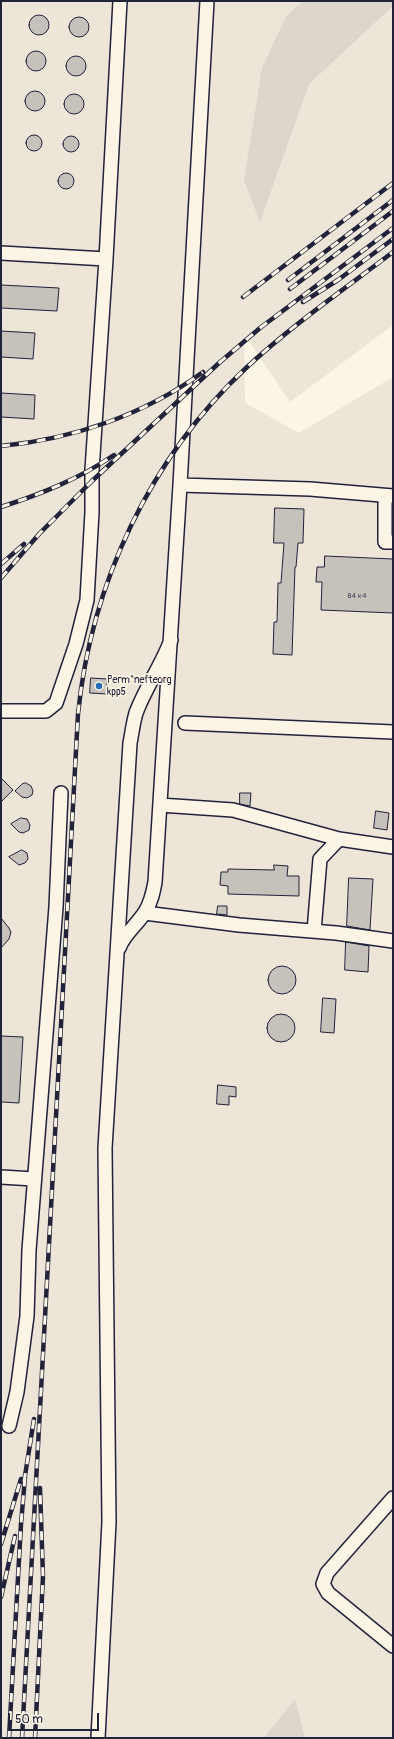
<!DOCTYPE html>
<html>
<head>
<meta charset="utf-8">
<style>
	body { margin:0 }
	#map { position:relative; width:394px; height:1739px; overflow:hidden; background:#fcf5e5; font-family:Pangolin,sans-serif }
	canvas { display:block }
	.frame { position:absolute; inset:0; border:2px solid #22223b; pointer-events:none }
	.scale { position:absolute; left:8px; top:1713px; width:91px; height:18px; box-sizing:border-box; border:2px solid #22223b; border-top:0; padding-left:5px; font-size:12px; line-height:14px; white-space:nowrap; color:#22223b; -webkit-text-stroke:3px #fcf5e5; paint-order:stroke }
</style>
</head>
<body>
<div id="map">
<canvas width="394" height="1739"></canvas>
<div class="frame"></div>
<div class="scale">50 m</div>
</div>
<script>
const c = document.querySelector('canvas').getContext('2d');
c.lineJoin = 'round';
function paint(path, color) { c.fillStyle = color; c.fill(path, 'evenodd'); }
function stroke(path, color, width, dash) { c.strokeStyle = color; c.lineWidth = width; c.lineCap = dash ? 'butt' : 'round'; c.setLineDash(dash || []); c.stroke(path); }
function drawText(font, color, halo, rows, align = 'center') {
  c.font = font + ' Pangolin,sans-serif'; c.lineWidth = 3.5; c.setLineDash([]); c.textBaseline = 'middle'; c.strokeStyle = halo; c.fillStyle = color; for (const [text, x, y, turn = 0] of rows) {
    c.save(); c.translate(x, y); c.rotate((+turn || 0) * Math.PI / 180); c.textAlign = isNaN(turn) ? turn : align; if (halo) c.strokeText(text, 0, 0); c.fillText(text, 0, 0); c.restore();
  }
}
const built = new Path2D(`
	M 1,1 L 393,1 L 393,325 L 290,402 L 244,334 L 245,403 L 299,433 L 393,377 L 393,1738 L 1,1738 Z`);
const green = new Path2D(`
	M 303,1 L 393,1 L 393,6 L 309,84 L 260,222 L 244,180 L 262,68 L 287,15 Z
	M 295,1699 L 305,1738 L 264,1738 Z`);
const building = new Path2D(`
	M29 25a10 10 0 1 1 20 0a10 10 0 1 1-20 0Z
	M69 27a10 10 0 1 1 20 0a10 10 0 1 1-20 0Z
	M26 61a10 10 0 1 1 20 0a10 10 0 1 1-20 0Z
	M66 66a10 10 0 1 1 20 0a10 10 0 1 1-20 0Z
	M25 101a10 10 0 1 1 20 0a10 10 0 1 1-20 0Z
	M64 104a10 10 0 1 1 20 0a10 10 0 1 1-20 0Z
	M26 143a8 8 0 1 1 16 0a8 8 0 1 1-16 0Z
	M63 144a8 8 0 1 1 16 0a8 8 0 1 1-16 0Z
	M58 181a8 8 0 1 1 16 0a8 8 0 1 1-16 0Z
	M 1,285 L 59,288 L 57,311 L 1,308 Z
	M 1,331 L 35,333 L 33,359 L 1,357 Z
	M 1,393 L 35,395 L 34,419 L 1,417 Z
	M 275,508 L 304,509 L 303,543 L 298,543 L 296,567 L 295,567 L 292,655 L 273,654 L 274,622 L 277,622 L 278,583 L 281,583 L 284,543 L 274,543 Z
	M 325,556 L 393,559 L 393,613 L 321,610 L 322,582 L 316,582 L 317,567 L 324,567 Z
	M 91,678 L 107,679 L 107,694 L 90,693 Z
	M 1,778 L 13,790 L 1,802 Z
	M 26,783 L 31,786 L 33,791 L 32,795 L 27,798 L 22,797 L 15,791 L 22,784 Z
	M 240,793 L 251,793 L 250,806 L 240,804 Z
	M 376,811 L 389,813 L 387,830 L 374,828 Z
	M 21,818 L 27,819 L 30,825 L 29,830 L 23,833 L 19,832 L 11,824 Z
	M 22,850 L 27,853 L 28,859 L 25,863 L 19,865 L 9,857 Z
	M 274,865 L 288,866 L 287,876 L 299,876 L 299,896 L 228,894 L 228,886 L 220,885 L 221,872 L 228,872 L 228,869 L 274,870 Z
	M 349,878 L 373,879 L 370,930 L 347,926 Z
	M 218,906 L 227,906 L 227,915 L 217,914 Z
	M 1,918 L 9,928 L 11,932 L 9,939 L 1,948 Z
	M 346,942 L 369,946 L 368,972 L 345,970 Z
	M268 980a14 14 0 1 1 28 0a14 14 0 1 1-28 0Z
	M 323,998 L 336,999 L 334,1033 L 321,1032 Z
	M267 1028a14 14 0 1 1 28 0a14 14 0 1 1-28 0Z
	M 1,1036 L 23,1037 L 19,1103 L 1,1102 Z
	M 218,1085 L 236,1087 L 236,1097 L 229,1096 L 229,1105 L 217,1104 Z`);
const minor = new Path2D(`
	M 1,253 L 106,259
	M 180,485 L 310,489 L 393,496
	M 385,496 L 385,542 L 393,542
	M 1,711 L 46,711 L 56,703 L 76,644 L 87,600 L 92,512 L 92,470 L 106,259 L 120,1
	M 185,723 L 393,732
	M 160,805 L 233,810 L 339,839
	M 145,913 L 239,925 L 336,933 L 393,941
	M 314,931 L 320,859 L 339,839 L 393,847
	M 119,948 C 124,934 137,925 145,912 C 151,903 153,893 155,882 L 180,485 L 207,1
	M 1,1177 L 34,1179
	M 9,1426 L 17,1392 L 27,1316 L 29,1250 L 56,907 L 61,793
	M 393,1498 L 327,1573 L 323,1584 L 328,1593 L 393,1646
	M 98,1738 L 109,1522 L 105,1148 L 130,743 C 132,733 133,723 136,713 C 145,688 162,665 171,640`);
const rail = new Path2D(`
	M 288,280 L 393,200
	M 290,289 L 393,211
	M 243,297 L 393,183
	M 303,302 L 338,280 L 393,239
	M 1,446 C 73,439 144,415 203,372
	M 1,507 C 41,494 79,479 114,455
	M 1,564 L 24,544
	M 1,578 L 40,533 L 92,481 L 219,363 L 260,328 L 393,228
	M 24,1482 L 34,1419
	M 1,1544 L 21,1479
	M 1,1597 L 15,1536
	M 9,1738 L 21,1524 L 25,1477
	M 22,1738 L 78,714 C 91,584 150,458 246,368 C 291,326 343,290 393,252
	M 35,1738 L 43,1576 L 40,1488`);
const markers = [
	[99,686,4,"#1f6fb2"]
];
const numberNames = [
	["84 к4",357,596]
];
const poiNames = [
	["Perm\"nefteorg",107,680],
	["kpp5",107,692]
];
paint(built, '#ece5d8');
paint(green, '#dcd6cc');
paint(building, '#c6c1bb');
stroke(building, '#22223b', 1);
stroke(minor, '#22223b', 16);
stroke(minor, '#fcf5e5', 13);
stroke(rail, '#22223b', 4.5);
stroke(rail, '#fcf5e5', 3, [9]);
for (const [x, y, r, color] of markers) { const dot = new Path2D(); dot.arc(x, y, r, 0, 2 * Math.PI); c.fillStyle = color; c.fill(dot); stroke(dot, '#fcf5e5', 1.5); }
drawText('8px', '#4b4a5b', null, numberNames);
drawText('10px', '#22223b', '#fcf5e5', poiNames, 'left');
</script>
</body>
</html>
